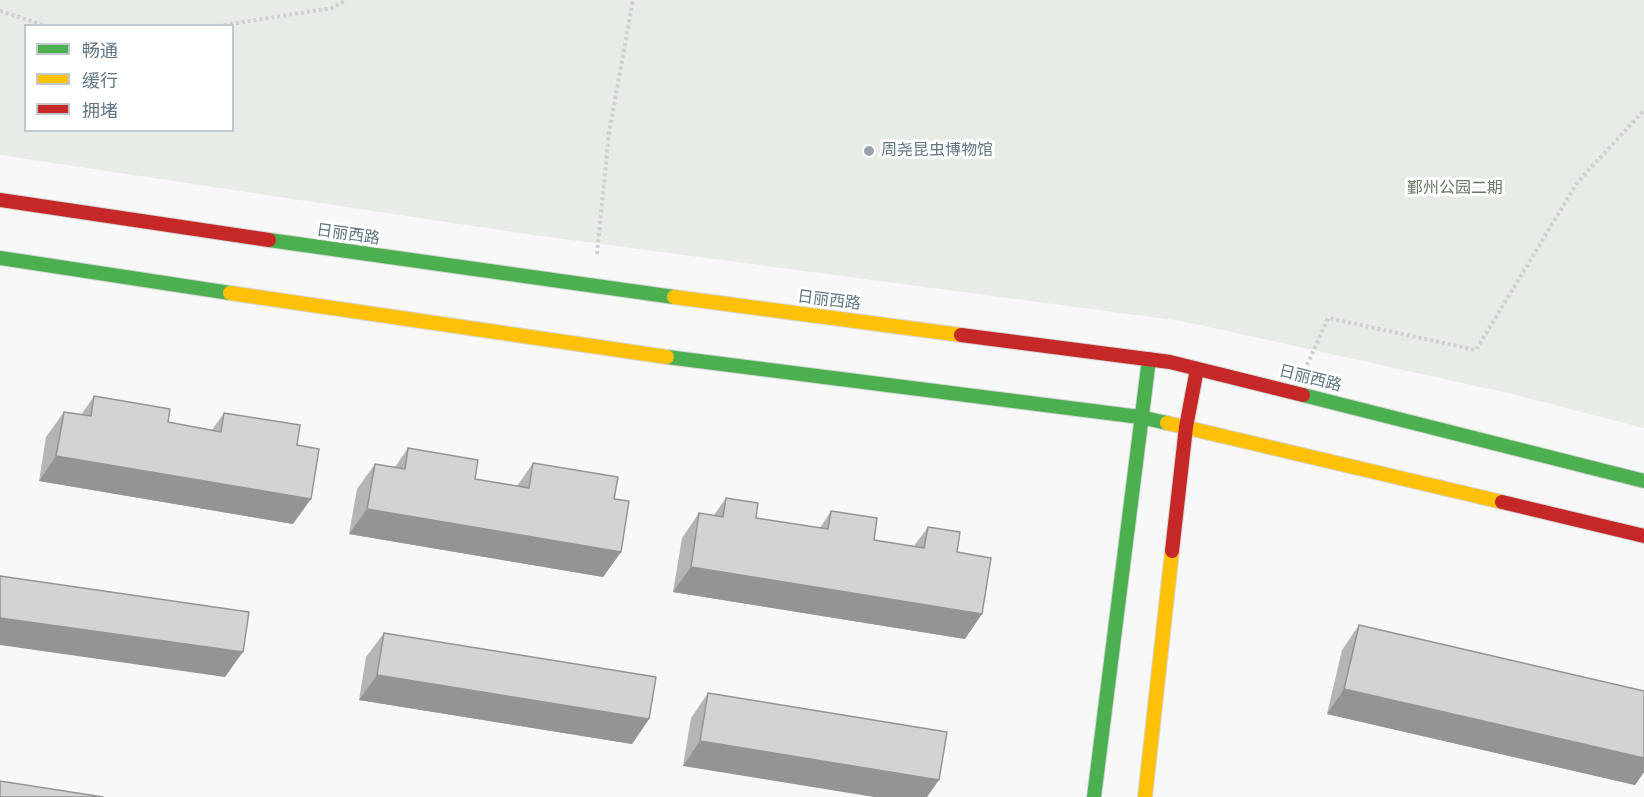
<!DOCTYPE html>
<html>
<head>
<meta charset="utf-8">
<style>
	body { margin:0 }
	#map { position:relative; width:1644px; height:797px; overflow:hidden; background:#f8f8f8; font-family:"Varela Round","Noto Sans SC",sans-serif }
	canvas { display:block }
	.legend { position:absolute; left:24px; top:24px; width:210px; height:108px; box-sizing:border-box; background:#fff; border:2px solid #c0c8ce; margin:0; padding:8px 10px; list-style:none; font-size:18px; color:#627584 }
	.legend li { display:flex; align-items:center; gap:12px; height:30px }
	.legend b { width:30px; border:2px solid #c0c8ce }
</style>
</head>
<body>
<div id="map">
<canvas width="1644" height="797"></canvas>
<ul class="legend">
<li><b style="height:8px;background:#4caf50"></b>畅通</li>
<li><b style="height:8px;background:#ffc107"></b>缓行</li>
<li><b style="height:8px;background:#c62828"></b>拥堵</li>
</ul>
</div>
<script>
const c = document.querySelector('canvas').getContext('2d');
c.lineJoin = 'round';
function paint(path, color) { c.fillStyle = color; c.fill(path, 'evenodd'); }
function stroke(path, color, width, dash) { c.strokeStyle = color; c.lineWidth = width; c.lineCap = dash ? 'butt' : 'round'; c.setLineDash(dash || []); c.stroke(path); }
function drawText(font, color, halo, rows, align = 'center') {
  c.font = font + ' "Varela Round","Noto Sans SC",sans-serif'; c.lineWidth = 6; c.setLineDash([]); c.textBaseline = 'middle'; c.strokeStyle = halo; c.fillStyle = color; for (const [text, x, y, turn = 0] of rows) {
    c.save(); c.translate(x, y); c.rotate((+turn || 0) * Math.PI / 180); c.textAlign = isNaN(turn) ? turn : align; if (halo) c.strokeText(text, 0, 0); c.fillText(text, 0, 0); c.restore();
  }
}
const green = new Path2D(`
	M 0,0 L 1644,0 L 1644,428 L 1499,391 L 1181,321 L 533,235 L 0,155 ZM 26,26 L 232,26 L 232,130 L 26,130 Z`);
const path = new Path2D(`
	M 0,11 L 46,26
	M 218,26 L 332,8 L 346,0
	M 597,254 L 609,133 L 633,0
	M 1307,365 L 1328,318 L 1476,350 L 1577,183 L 1644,110`);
const fast = new Path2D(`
	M 269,240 L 674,297
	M 0,258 L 230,293
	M 667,357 L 1140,417 L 1167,423
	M 1303,395 L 1644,481
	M 1094,797 L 1149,359`);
const slow = new Path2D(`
	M 230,293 L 667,357
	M 674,297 L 961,335
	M 1167,423 L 1502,502
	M 1145,797 L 1172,551`);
const jam = new Path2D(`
	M 0,200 L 269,240
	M 961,335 L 1170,362 L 1303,395
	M 1502,502 L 1644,536
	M 1172,551 L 1186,427 L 1197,369`);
const wall = new Path2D(`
	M 94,396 L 168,422 L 212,430 L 224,413 L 297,445 L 293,524 L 39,481 L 46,437 L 64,412 L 81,415 Z
	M 408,448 L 475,479 L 517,486 L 533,463 L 614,499 L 621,552 L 603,577 L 349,534 L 357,489 L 375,464 L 395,467 Z
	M 726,498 L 756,518 L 820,528 L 831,511 L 874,540 L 914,546 L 928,527 L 957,552 L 965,639 L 673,592 L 682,538 L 699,513 L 714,515 Z
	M 1359,625 L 1644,691 L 1644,772 L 1635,785 L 1327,714 L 1342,650 Z
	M 384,633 L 649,719 L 632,744 L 359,700 L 366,657 Z
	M 708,693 L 947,732 L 683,766 L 691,718 Z`);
const shadedWall = new Path2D(`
	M 56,456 L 311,499 L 293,524 L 39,481 Z
	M 367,509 L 621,552 L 603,577 L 349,534 Z
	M 691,567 L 982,614 L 965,639 L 673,592 Z
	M 0,618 L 243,652 L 225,677 L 0,645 Z
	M 377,675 L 649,719 L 632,744 L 359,700 Z
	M 1344,689 L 1644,758 L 1644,772 L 1635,785 L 1327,714 Z
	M 700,741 L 939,780 L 927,797 L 874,797 L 683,766 Z`);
const building = new Path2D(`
	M 94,396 L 170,409 L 168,422 L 221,432 L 224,413 L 300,425 L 297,445 L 319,449 L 311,499 L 56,456 L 64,412 L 91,416 Z
	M 408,448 L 478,460 L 475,479 L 529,488 L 533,463 L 618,477 L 614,499 L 629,501 L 621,552 L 367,509 L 375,464 L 405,469 Z
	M 726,498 L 758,503 L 756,518 L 828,529 L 831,511 L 877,518 L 874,540 L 924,548 L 928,527 L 960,532 L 957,552 L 991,558 L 982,614 L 691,567 L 699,513 L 723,517 Z
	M 0,576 L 249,612 L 243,652 L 0,618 Z
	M 1359,625 L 1644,691 L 1644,758 L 1344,689 Z
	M 384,633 L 656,677 L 649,719 L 377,675 Z
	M 708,693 L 947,732 L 939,780 L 700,741 Z
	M 0,781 L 103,797 L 0,797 Z`);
const markers = [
	[869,151,6,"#96a3ad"]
];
const poiNames = [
	["周尧昆虫博物馆",881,151]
];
const parkNames = [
	["鄞州公园二期",1455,189]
];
const streetNames = [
	["日丽西路",348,235,8],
	["日丽西路",829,301,7],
	["日丽西路",1310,379,14]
];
paint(green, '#e8ece6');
stroke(fast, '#d5d6d7', 16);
stroke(slow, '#d5d6d7', 16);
stroke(jam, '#d5d6d7', 16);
stroke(path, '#cecfd0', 4, [3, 3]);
stroke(fast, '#4caf50', 14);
stroke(slow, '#ffc107', 14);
stroke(jam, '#c62828', 14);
paint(wall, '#b5b5b6');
paint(shadedWall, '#939494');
paint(building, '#d2d3d4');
stroke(building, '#939494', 1.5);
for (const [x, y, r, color] of markers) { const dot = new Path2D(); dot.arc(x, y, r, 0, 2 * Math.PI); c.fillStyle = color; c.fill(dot); stroke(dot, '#fff', 2); }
drawText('16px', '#627584', '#fff', poiNames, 'left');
drawText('16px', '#667a62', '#fff', parkNames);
drawText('16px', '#627584', '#fff', streetNames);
</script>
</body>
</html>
